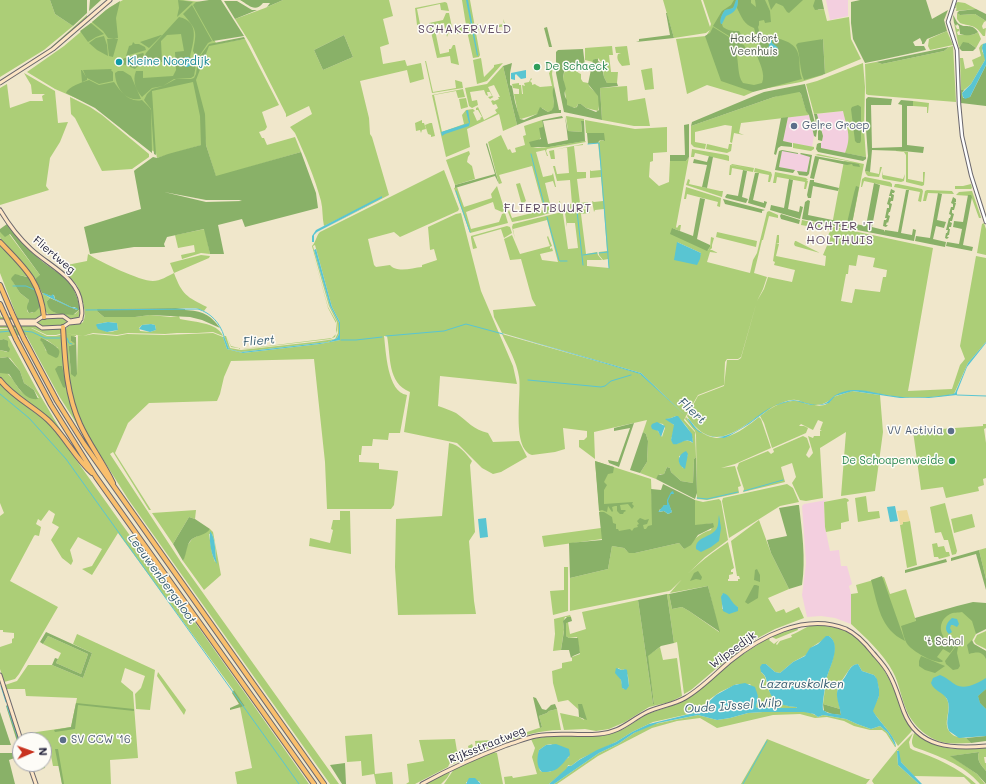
<!DOCTYPE html>
<html>
<head>
<meta charset="utf-8">
<style>
	body { margin:0 }
	#map { position:relative; width:986px; height:784px; overflow:hidden; background:#f0e7cb; font-family:Mali,sans-serif }
	canvas { display:block }
	.north { position:absolute; left:12px; top:732px; width:40px; height:40px; box-sizing:border-box; background:#fdfcf7; border:1px solid #a5a5ac; border-radius:50%; rotate:88deg; font-size:11px; font-weight:700; line-height:16px; text-align:center; color:#22223b }
	.north::after { content:''; display:block; margin:auto; width:14px; height:18px; background:#c8321e; clip-path:polygon(50% 0,100% 100%,50% 72%,0 100%) }
</style>
</head>
<body>
<div id="map">
<canvas width="986" height="784"></canvas>
<div class="north">N</div>
</div>
<script>
const c = document.querySelector('canvas').getContext('2d');
c.lineJoin = 'round';
function paint(path, color) { c.fillStyle = color; c.fill(path, 'evenodd'); }
function stroke(path, color, width, dash) { c.strokeStyle = color; c.lineWidth = width; c.lineCap = dash ? 'butt' : 'round'; c.setLineDash(dash || []); c.stroke(path); }
function drawText(font, color, halo, rows, align = 'center') {
  c.font = font + ' Mali,sans-serif'; c.lineWidth = 3; c.setLineDash([]); c.textBaseline = 'middle'; c.strokeStyle = halo; c.fillStyle = color; for (const [text, x, y, turn = 0] of rows) {
    c.save(); c.translate(x, y); c.rotate((+turn || 0) * Math.PI / 180); c.textAlign = isNaN(turn) ? turn : align; if (halo) c.strokeText(text, 0, 0); c.fillText(text, 0, 0); c.restore();
  }
}
const built = new Path2D(`
	M 826,0 L 848,0 L 848,16 L 830,20 Z
	M 843,111 L 849,135 L 849,143 L 845,153 L 820,148 L 823,136 L 817,114 Z
	M 809,115 L 814,136 L 812,147 L 783,141 L 788,117 Z
	M 782,150 L 810,156 L 807,173 L 779,167 Z
	M 827,500 L 824,502 L 825,527 L 830,551 L 839,550 L 841,566 L 847,566 L 852,584 L 849,586 L 851,594 L 851,624 L 835,618 L 821,616 L 807,617 L 802,595 L 806,563 L 802,506 L 804,504 Z`);
const green = new Path2D(`
	M 0,0 L 50,0 L 55,14 L 73,26 L 44,50 L 0,77 Z
	M 123,0 L 183,0 L 201,2 L 198,12 L 216,43 L 215,44 L 245,39 L 279,105 L 262,112 L 267,127 L 265,130 L 259,132 L 262,138 L 264,138 L 267,145 L 295,137 L 301,152 L 216,177 L 206,145 L 206,138 L 205,144 L 157,158 L 156,153 L 130,136 L 113,121 L 92,105 L 55,89 L 27,72 L 64,46 L 110,7 Z
	M 283,0 L 389,0 L 393,16 L 383,19 L 389,44 L 380,47 L 383,64 L 405,60 L 407,66 L 421,63 L 424,79 L 410,83 L 407,70 L 360,81 L 369,118 L 370,134 L 372,137 L 389,195 L 325,228 L 383,197 L 324,226 C 322,217 323,209 321,201 C 315,178 305,155 295,133 L 290,127 L 312,114 L 309,106 L 286,117 L 286,114 L 250,43 L 235,19 L 265,8 ZM 344,35 L 353,57 L 323,70 L 314,50 Z
	M 462,0 L 470,0 L 480,55 L 479,57 L 473,58 L 467,31 L 456,34 L 455,27 L 466,25 Z
	M 663,0 L 701,0 L 710,27 L 711,24 L 703,0 L 816,0 L 818,10 L 824,9 L 827,21 L 849,17 L 851,39 L 861,59 L 825,74 L 823,39 L 821,39 L 823,75 L 801,82 L 752,91 L 753,92 L 744,96 L 707,85 L 687,94 L 676,39 L 706,36 L 710,30 L 706,33 L 674,38 Z
	M 445,2 L 447,3 L 449,11 L 441,10 L 440,4 L 417,9 L 420,24 L 417,25 L 415,8 Z
	M 958,2 L 965,3 L 976,9 L 956,11 L 957,4 L 956,8 L 955,8 L 956,3 Z
	M 446,13 L 449,13 L 452,27 L 450,28 L 452,28 L 450,29 L 447,37 L 444,23 L 434,25 L 440,54 L 449,52 L 449,49 L 451,49 L 453,45 L 455,45 L 459,65 L 451,63 L 450,56 L 437,58 L 429,23 L 443,20 Z
	M 957,13 L 960,15 L 975,14 L 986,21 L 984,22 L 982,26 L 983,29 L 986,28 L 985,36 L 983,36 C 975,24 972,27 960,23 L 957,19 Z
	M 87,15 L 87,17 L 51,49 L 33,61 L 32,60 L 49,49 Z
	M 503,19 L 506,26 L 480,30 L 477,29 L 476,24 L 478,24 L 479,28 L 504,24 Z
	M 954,23 L 957,29 L 959,29 L 959,31 L 957,32 L 958,35 C 965,34 972,37 978,32 L 981,39 L 976,48 L 969,43 L 960,46 L 959,48 Z
	M 947,31 L 953,45 L 930,50 L 928,46 L 929,39 Z
	M 986,42 L 983,44 L 982,51 L 986,58 L 985,60 L 971,84 L 964,90 L 961,90 L 960,58 L 963,58 L 965,69 L 974,66 L 972,60 L 981,56 L 979,48 L 981,45 Z
	M 612,46 L 613,55 L 609,55 L 611,72 L 618,72 L 617,83 L 607,83 L 604,77 L 602,63 L 598,58 L 598,59 L 595,59 L 593,62 L 585,60 L 585,48 Z
	M 627,46 L 630,65 L 622,66 C 619,62 616,59 618,54 L 621,53 L 616,53 L 615,47 Z
	M 953,46 L 956,102 L 868,95 L 866,94 L 865,64 L 876,62 L 882,64 L 944,51 L 949,47 Z
	M 481,58 L 484,77 L 494,67 L 494,65 L 503,63 L 487,81 L 477,84 L 473,60 Z
	M 425,61 L 426,61 L 433,92 L 456,88 L 455,80 L 462,82 L 463,88 L 432,93 Z
	M 549,63 L 553,64 L 552,74 L 554,86 L 553,91 L 554,105 L 553,110 L 548,112 L 542,108 L 537,114 L 521,119 L 519,118 L 514,94 L 519,94 L 519,89 L 513,88 L 512,84 L 519,83 L 519,85 L 521,85 L 522,94 L 523,94 L 522,85 L 525,86 L 524,83 L 529,82 L 531,78 L 532,79 L 530,81 L 532,83 L 532,85 L 535,84 L 536,85 L 540,87 L 552,86 L 549,73 L 550,72 Z
	M 863,63 L 865,87 L 864,129 L 866,157 L 845,153 C 852,136 847,129 843,111 L 814,114 L 806,84 L 817,81 Z
	M 566,65 L 573,67 C 575,70 578,73 581,74 L 581,79 L 583,82 L 588,83 C 589,88 595,91 598,95 C 600,99 599,109 598,111 L 586,108 L 581,104 L 578,104 L 576,108 L 567,106 L 563,78 Z
	M 503,66 L 517,125 L 503,131 L 499,114 L 467,129 L 470,147 L 446,157 L 432,95 L 463,89 L 465,97 L 458,98 L 456,91 L 434,95 L 442,132 L 464,124 L 462,115 L 466,110 L 473,109 L 475,111 L 473,112 L 477,121 L 481,119 L 480,118 L 482,117 L 478,110 L 476,110 L 476,108 L 490,101 L 478,107 L 484,120 L 497,113 L 495,110 L 498,108 L 496,104 L 493,105 L 491,101 L 493,100 L 494,101 L 499,99 L 498,97 L 500,97 L 494,85 L 488,87 L 493,97 L 495,96 L 490,99 L 488,97 L 492,96 L 490,92 L 487,92 L 488,96 L 486,95 L 484,90 L 470,92 L 472,101 L 477,100 L 478,105 L 472,108 L 469,106 L 465,88 L 487,84 Z
	M 652,68 L 654,89 L 645,90 L 641,70 Z
	M 24,73 L 55,91 L 58,123 L 68,122 L 60,142 L 50,158 L 46,186 L 49,190 L 0,205 L 0,88 L 7,84 L 10,108 L 30,101 L 43,101 L 42,96 L 45,94 L 32,94 L 31,85 Z
	M 627,86 L 628,101 L 645,98 L 650,126 L 634,126 L 602,120 L 600,88 Z
	M 796,91 L 799,92 L 801,94 L 806,110 L 809,115 L 741,123 L 739,133 L 744,135 L 734,133 L 732,143 L 730,142 L 732,126 L 725,125 L 695,132 L 695,142 L 706,144 L 705,149 L 694,147 L 691,144 L 691,126 L 774,97 Z
	M 70,97 L 90,107 L 102,115 L 149,154 L 149,157 L 132,169 L 102,171 L 75,118 L 71,114 Z
	M 466,98 L 468,107 L 461,109 L 459,99 Z
	M 913,101 L 929,103 L 928,113 L 927,113 L 927,107 L 913,106 Z
	M 566,116 L 584,119 L 584,121 L 581,121 L 582,132 L 568,131 Z
	M 422,120 L 422,123 L 424,123 L 426,129 L 422,130 L 421,133 L 420,130 L 416,131 L 415,123 Z
	M 542,120 C 545,133 542,138 533,147 C 543,150 573,142 585,141 L 586,142 L 547,149 L 546,151 L 548,156 L 547,156 L 545,150 L 536,152 L 543,177 L 552,175 L 553,173 L 556,187 L 555,187 L 553,181 L 545,183 L 551,208 L 560,205 L 559,201 L 560,201 L 561,208 C 557,213 520,221 512,222 L 508,212 L 509,210 L 512,218 L 544,210 L 532,166 L 499,175 L 502,183 L 499,184 L 488,142 L 501,135 L 508,150 L 510,149 L 512,153 L 516,152 L 515,148 L 525,145 L 523,136 L 526,135 L 524,126 Z
	M 585,120 L 635,129 L 667,127 L 667,152 L 653,153 L 653,161 L 650,162 L 649,177 L 659,186 L 669,182 L 670,161 L 686,161 L 689,157 L 676,227 L 677,228 L 679,225 L 681,225 L 680,231 L 672,228 L 708,250 L 710,247 L 711,237 L 714,238 L 712,245 L 712,248 L 710,250 L 712,250 L 718,253 L 710,252 L 707,262 L 750,273 L 753,260 L 757,253 L 767,212 L 769,211 L 778,215 L 778,218 L 769,216 L 763,240 L 762,240 L 754,273 L 767,277 L 763,289 L 757,301 L 741,357 L 738,359 L 727,359 L 725,362 L 724,385 L 698,395 L 686,416 L 641,373 L 502,333 L 494,317 L 493,310 L 536,306 L 532,299 L 521,259 L 510,260 L 504,239 L 512,235 L 520,254 L 550,246 L 547,237 L 548,236 L 552,246 L 550,247 L 550,249 L 552,248 L 553,251 L 540,254 L 542,260 L 558,262 L 547,220 L 513,229 L 515,239 L 512,227 L 513,224 L 562,212 L 563,214 L 568,249 L 578,248 L 575,223 L 567,223 L 567,227 L 565,213 L 566,211 L 589,209 L 590,213 L 581,214 L 586,254 L 597,252 L 598,255 L 602,260 L 587,260 L 587,266 L 609,268 L 608,259 L 603,260 L 599,255 L 599,252 L 607,251 L 604,209 L 595,210 L 594,212 L 592,201 L 594,202 L 603,201 L 601,177 L 590,178 L 590,170 L 591,171 L 601,170 L 598,143 L 601,140 L 604,141 L 604,133 L 586,133 ZM 677,242 L 701,253 L 698,260 Z
	M 430,123 L 432,123 L 435,136 L 431,137 L 431,135 L 428,134 L 425,125 Z
	M 793,143 L 814,147 L 814,149 L 811,151 L 793,148 Z
	M 583,144 L 583,145 L 574,146 L 577,172 L 586,172 L 586,178 L 577,179 L 580,203 L 588,202 L 589,207 L 566,209 L 564,208 L 563,204 L 572,204 L 570,180 L 557,181 L 553,166 L 555,166 L 557,174 L 569,173 L 567,147 L 554,150 L 555,159 L 551,159 L 549,151 Z
	M 707,144 L 728,149 L 729,144 L 732,144 L 731,151 L 727,153 L 706,149 Z
	M 692,149 L 727,155 L 729,156 L 729,161 L 695,153 L 694,157 L 691,157 Z
	M 896,150 L 908,152 L 908,179 L 923,182 L 923,172 L 925,172 L 924,185 L 922,186 L 906,182 L 906,155 L 904,152 L 896,151 Z
	M 469,151 L 470,154 L 468,157 L 467,162 L 472,166 L 475,179 L 455,185 L 446,160 Z
	M 818,154 L 864,164 L 851,229 L 832,225 L 844,161 L 853,162 L 815,155 Z
	M 732,164 L 754,168 L 753,172 L 732,168 L 731,175 L 729,175 L 730,165 L 752,169 L 731,165 Z
	M 880,167 L 882,167 L 879,177 L 868,176 L 866,174 L 865,171 L 879,174 Z
	M 755,168 L 771,172 L 772,175 L 770,182 L 768,182 L 769,175 L 754,172 Z
	M 444,170 L 459,209 L 458,211 L 400,237 L 394,232 L 368,239 L 374,265 L 376,267 L 390,265 C 397,273 412,268 422,267 L 422,265 L 437,260 L 434,249 L 430,250 L 428,227 L 456,214 L 461,213 L 481,291 L 513,366 L 517,384 L 440,376 L 438,406 C 444,408 450,410 456,413 C 467,421 474,430 488,433 L 493,442 L 519,441 L 527,457 L 501,472 L 493,474 L 482,468 L 457,443 L 404,432 L 410,392 C 387,383 391,356 387,336 L 384,336 C 386,351 387,392 407,395 L 400,433 L 389,433 L 388,440 L 373,439 L 372,446 L 362,446 L 361,455 L 359,455 L 359,462 L 379,463 L 379,469 L 398,471 L 394,505 L 391,509 L 327,509 L 325,462 L 314,359 L 231,361 L 224,377 L 220,394 L 217,401 L 149,403 L 128,423 L 115,453 L 151,510 L 149,510 L 113,452 L 110,454 L 181,562 L 339,784 L 330,784 L 128,499 L 92,442 L 81,421 L 72,396 L 68,371 L 65,333 L 76,335 L 76,336 L 75,336 L 71,341 L 75,343 L 75,344 L 69,346 L 69,350 L 71,374 L 77,374 L 82,395 L 77,374 L 78,335 L 83,336 L 93,334 L 117,336 L 127,334 L 164,335 L 213,333 L 223,337 L 227,349 L 243,353 L 320,344 L 340,340 L 340,322 L 332,307 L 315,245 L 313,246 L 314,250 L 330,306 L 339,323 L 339,334 L 337,338 L 328,342 L 241,352 L 229,349 L 224,336 L 226,336 L 230,348 L 241,350 L 314,342 L 335,339 L 338,333 L 337,322 L 329,306 L 312,246 C 316,242 316,236 320,232 Z
	M 883,171 L 883,175 L 903,179 L 905,174 L 904,181 L 901,182 L 883,179 L 882,177 Z
	M 775,172 L 806,178 L 808,180 L 806,180 L 808,181 L 806,189 L 804,189 L 805,182 L 777,177 L 776,183 L 773,183 Z
	M 865,177 L 890,182 L 892,184 L 892,187 L 864,181 L 862,187 L 861,187 L 862,179 Z
	M 688,179 L 690,180 L 689,184 L 720,191 L 723,191 L 722,197 L 686,185 Z
	M 520,183 L 526,201 L 522,204 L 521,202 L 524,201 L 521,202 L 516,184 Z
	M 895,184 L 898,184 L 922,189 L 923,191 L 921,202 L 918,201 L 920,192 L 894,187 Z
	M 971,184 L 972,188 L 971,189 L 955,189 L 955,186 L 963,186 Z
	M 497,186 L 505,211 L 502,212 L 495,209 L 493,202 L 466,212 L 471,229 L 499,222 L 502,214 L 505,213 L 508,223 L 470,233 L 454,188 L 457,187 L 464,207 L 492,198 L 491,194 Z
	M 686,187 L 721,198 L 720,207 L 717,206 L 718,202 L 687,194 L 686,199 L 684,199 Z
	M 927,190 L 952,191 L 954,194 L 928,193 L 926,201 L 923,201 L 925,191 Z
	M 972,191 L 981,217 L 981,218 L 979,218 L 971,196 L 956,195 L 959,192 Z
	M 802,220 L 933,248 L 908,391 L 952,389 L 960,365 L 965,359 L 960,346 L 976,256 L 986,258 L 986,342 L 968,363 L 954,394 C 937,398 916,398 899,397 C 875,395 855,384 833,397 L 852,391 L 880,395 L 883,432 L 875,491 L 841,496 L 846,432 L 820,448 L 823,498 L 806,501 L 800,500 L 792,483 L 796,477 L 792,463 L 781,467 L 785,482 L 743,492 L 744,489 L 737,468 L 739,463 L 768,451 L 771,454 L 774,452 L 773,449 L 803,436 L 807,438 L 810,447 L 806,455 L 809,458 L 813,453 L 808,436 L 813,438 L 814,436 L 820,436 L 820,431 L 822,431 L 820,430 L 823,422 L 818,420 L 813,430 L 801,424 L 799,426 L 804,426 L 808,428 L 806,433 L 772,448 L 764,423 L 760,416 C 769,409 780,402 792,401 C 803,399 824,415 833,397 C 826,405 817,406 807,404 C 803,403 800,400 796,400 C 792,399 787,401 784,402 C 749,414 719,465 687,416 L 698,396 L 724,386 L 727,360 L 738,360 L 741,358 L 757,301 L 764,289 L 768,277 L 792,282 L 795,270 L 774,265 L 775,262 L 773,261 L 777,235 L 779,235 L 779,243 L 776,243 L 779,244 L 776,256 L 825,266 L 826,256 L 823,255 L 831,236 L 828,235 L 831,230 L 801,225 ZM 858,255 L 875,258 L 873,267 L 887,270 L 886,277 L 883,277 L 880,292 L 855,289 L 852,303 L 841,301 L 846,274 L 848,274 L 849,265 L 856,266 Z
	M 984,223 L 986,229 L 986,255 L 977,253 L 982,224 Z
	M 507,226 L 510,227 L 512,233 L 504,238 L 501,229 L 473,237 L 477,248 L 473,249 L 471,238 L 471,236 Z
	M 205,229 L 210,254 L 201,253 L 182,259 L 181,255 L 195,252 L 194,245 L 178,248 L 175,235 Z
	M 0,230 L 0,232 L 9,234 L 40,275 L 40,276 L 35,279 C 29,269 2,245 0,237 C 0,235 0,233 0,230 Z
	M 717,232 L 757,241 L 756,247 L 716,237 Z
	M 795,241 L 796,241 L 820,253 L 795,246 L 794,244 Z
	M 0,244 L 30,276 L 28,277 L 19,275 L 12,280 L 20,293 L 29,300 L 27,311 L 29,313 L 32,313 L 41,306 L 42,315 L 35,320 L 0,321 L 0,315 L 1,317 L 17,317 L 0,273 Z
	M 311,246 L 328,307 L 336,321 L 337,330 L 335,337 L 330,339 L 245,349 L 231,347 L 227,337 L 231,346 L 243,349 L 332,338 L 336,334 L 336,323 L 328,308 Z
	M 88,254 C 100,262 140,281 153,281 C 160,281 168,276 174,273 L 170,263 L 201,255 L 210,256 L 209,258 L 174,273 C 182,295 187,297 207,307 L 204,311 L 196,308 L 98,309 L 98,312 L 104,317 L 135,317 L 150,315 L 171,317 L 179,316 L 180,319 C 193,322 217,322 223,336 L 213,332 L 197,333 L 177,333 L 165,334 L 128,333 L 117,335 L 93,333 L 83,336 L 65,333 C 66,323 74,325 82,323 C 89,317 81,292 76,284 C 72,280 68,277 64,273 L 65,272 L 69,274 L 67,265 L 87,261 ZM 108,322 L 117,323 L 118,330 C 107,334 104,332 97,324 ZM 151,324 L 155,325 L 156,330 L 150,332 L 140,331 L 139,328 L 142,325 Z
	M 42,293 L 50,298 L 47,301 L 55,313 L 75,314 L 80,309 L 80,316 C 74,322 71,318 65,316 C 60,314 53,316 48,314 L 45,311 Z
	M 63,317 L 67,322 L 63,326 L 43,327 L 38,323 L 0,323 L 37,322 L 41,318 Z
	M 35,324 L 43,329 L 62,329 L 63,333 L 56,335 L 47,335 L 32,328 L 0,328 L 0,325 Z
	M 31,328 L 47,336 L 56,336 L 63,334 L 70,397 L 94,451 L 59,396 L 26,335 L 8,336 L 37,390 L 69,444 C 50,419 23,401 0,379 L 0,373 L 7,373 C 20,385 16,396 39,398 L 34,390 L 24,383 L 20,371 L 10,358 L 6,357 L 0,358 L 0,350 L 7,352 L 8,347 L 5,339 L 0,340 L 0,329 ZM 40,339 L 47,340 L 58,348 L 46,351 L 42,341 Z
	M 502,334 L 638,373 L 642,375 L 686,416 L 684,420 L 695,432 L 696,457 L 694,459 L 693,483 L 681,481 L 671,472 L 670,468 L 667,467 L 664,474 L 660,474 L 656,479 L 640,473 L 647,462 L 648,441 L 646,434 L 643,432 L 647,420 L 594,432 L 595,459 L 579,447 L 579,440 L 584,440 L 587,437 L 587,431 L 563,428 L 565,449 L 555,452 L 532,455 C 511,448 522,394 519,377 C 517,362 508,347 502,334 ZM 676,416 C 685,423 692,431 693,443 C 687,439 683,440 677,444 L 671,440 L 675,426 L 667,419 L 671,418 ZM 658,423 L 663,424 L 665,428 L 662,437 L 657,430 ZM 688,454 L 683,468 L 679,462 L 679,456 Z
	M 0,383 L 8,392 L 47,422 L 62,440 L 136,544 L 175,594 L 309,784 L 237,784 L 235,772 L 252,768 L 240,707 L 245,706 L 118,533 L 92,575 L 82,569 L 92,566 L 102,549 L 78,537 L 70,550 L 73,561 L 71,565 L 62,558 L 51,540 L 59,527 L 52,523 L 55,514 L 49,510 L 41,521 L 38,519 L 36,524 L 41,527 L 39,536 L 35,535 L 34,536 L 10,581 L 58,607 L 19,674 L 15,679 L 4,682 L 0,669 L 0,647 L 12,643 L 12,639 L 14,638 L 14,633 L 3,632 L 3,630 L 0,630 L 0,516 L 4,513 L 0,503 Z
	M 686,417 C 694,429 710,442 726,437 C 738,434 750,424 759,417 L 761,419 L 771,448 L 735,464 L 721,468 L 735,466 L 741,486 L 738,487 L 739,493 L 707,500 L 697,499 L 696,435 L 695,431 L 685,419 Z
	M 983,424 L 986,424 L 986,428 L 984,429 L 986,443 L 986,478 L 983,479 L 984,485 L 978,487 L 979,491 L 946,498 L 943,487 L 921,490 L 913,431 L 983,426 Z
	M 449,443 C 460,445 465,453 472,461 L 470,465 L 475,532 L 469,541 L 474,601 L 476,614 L 398,615 L 395,567 L 396,519 L 442,516 Z
	M 595,461 L 651,479 L 653,532 L 544,547 L 542,536 L 601,528 Z
	M 787,484 L 793,488 L 799,502 L 780,506 L 729,538 L 722,501 L 723,498 Z
	M 866,496 L 868,512 L 879,511 L 880,518 L 858,522 L 855,498 Z
	M 845,498 L 848,499 L 849,501 L 847,502 L 849,521 L 841,523 L 841,529 L 826,532 L 825,527 L 824,502 Z
	M 719,499 L 721,501 L 728,540 L 705,557 L 671,590 L 669,591 L 570,611 L 570,578 L 608,569 L 612,546 L 624,548 L 627,551 L 635,553 L 679,543 L 684,549 C 695,540 697,534 711,530 L 713,523 L 695,526 L 695,500 L 703,502 Z
	M 945,503 L 957,551 L 956,554 L 952,555 L 948,540 L 944,540 L 941,532 L 935,533 L 930,507 Z
	M 196,510 L 195,519 L 189,517 L 173,544 L 152,513 Z
	M 340,511 L 350,511 L 351,554 L 309,546 L 310,538 L 330,543 L 333,530 L 331,529 L 333,520 L 340,520 Z
	M 972,514 L 975,527 L 954,533 L 951,519 Z
	M 759,520 L 771,553 L 789,589 L 768,598 L 776,612 L 784,609 L 786,613 L 799,607 L 804,618 L 775,629 L 756,639 L 718,667 L 691,690 L 684,694 L 678,649 L 677,642 L 674,643 L 667,594 L 669,594 L 672,609 L 682,607 L 689,611 L 719,632 L 708,586 L 670,593 C 685,574 708,555 728,542 L 734,568 L 731,570 L 731,572 L 733,572 L 733,574 L 729,575 L 729,579 L 728,579 L 728,581 L 738,581 L 738,579 L 740,579 L 739,576 L 737,576 L 731,541 ZM 722,594 L 734,606 L 738,607 L 722,609 Z
	M 910,521 L 917,565 L 907,568 L 900,525 L 903,524 L 903,522 Z
	M 210,529 L 213,532 L 221,575 L 204,590 L 183,561 L 187,546 L 192,539 ZM 209,534 L 212,534 L 215,543 L 216,561 L 215,562 L 212,553 Z
	M 937,543 L 938,547 L 944,546 L 946,552 L 949,552 L 950,556 L 939,559 L 938,557 L 934,557 L 932,544 Z
	M 986,548 L 986,579 L 979,550 Z
	M 564,567 L 568,567 L 568,611 L 553,615 L 550,591 L 564,590 Z
	M 884,577 L 890,594 L 906,589 L 916,621 L 976,603 L 976,634 L 972,641 L 973,644 L 986,651 L 986,713 L 944,695 C 955,707 942,720 949,731 C 955,739 960,736 966,738 C 968,739 969,741 971,743 C 963,743 955,744 947,743 C 929,741 912,725 906,709 C 901,697 899,683 893,672 C 883,653 866,638 851,624 L 851,594 L 858,593 L 856,585 Z
	M 638,600 L 653,704 L 654,703 L 647,656 L 660,647 L 663,660 L 677,658 L 682,696 L 670,702 L 649,707 L 625,722 L 609,729 L 596,731 L 585,729 L 564,730 L 560,713 L 579,717 L 584,720 L 578,704 L 579,710 L 568,700 L 558,702 L 553,683 L 552,671 L 562,668 L 562,663 L 572,661 L 572,657 L 580,654 L 577,637 L 569,638 L 566,636 L 566,622 L 568,622 L 570,634 L 586,629 L 582,612 ZM 618,668 L 622,670 L 625,669 L 628,676 L 629,686 L 623,689 Z
	M 570,615 L 571,617 L 565,617 L 563,623 L 564,630 L 561,650 L 553,651 L 555,634 L 554,619 Z
	M 814,625 C 825,626 837,627 847,631 C 864,639 885,668 892,685 C 899,700 902,716 912,730 L 911,732 L 898,746 L 889,732 L 873,712 L 873,708 L 879,696 L 879,689 L 876,678 L 874,675 L 862,671 L 858,664 L 854,665 L 851,667 L 838,686 L 837,694 L 840,709 L 823,704 C 824,696 825,689 826,681 C 828,669 842,646 829,636 L 812,647 L 806,655 L 793,662 L 780,673 L 775,672 L 766,664 L 762,664 L 761,672 C 766,676 766,680 767,686 C 772,700 781,706 796,707 L 797,708 L 758,708 L 756,707 L 758,696 L 750,684 L 737,684 L 720,692 L 710,699 L 705,704 L 701,710 L 698,712 L 653,722 L 632,732 L 616,742 L 580,759 L 571,766 L 568,765 L 567,769 L 549,784 L 505,784 L 504,777 L 512,776 L 513,778 L 537,774 L 532,757 L 535,748 L 531,739 L 551,736 L 601,735 L 622,730 L 647,714 L 671,706 L 690,697 L 734,660 L 768,638 L 770,639 L 769,640 L 774,644 L 779,640 L 776,644 L 777,645 L 780,641 L 792,637 L 791,635 C 800,632 806,626 814,625 ZM 551,744 L 569,757 C 559,763 555,776 540,771 L 538,762 L 539,750 L 546,745 Z
	M 797,627 L 798,630 L 776,639 L 772,637 L 773,635 Z
	M 986,631 L 986,649 L 976,644 L 974,641 L 977,635 Z
	M 77,634 L 155,670 L 150,710 L 136,709 L 135,694 L 141,688 L 145,676 L 125,668 L 121,682 L 133,692 L 138,758 L 110,760 L 111,784 L 62,784 L 59,766 L 53,766 L 48,740 L 25,740 L 23,734 L 71,727 L 77,698 L 26,696 L 25,689 L 7,689 L 5,685 L 17,681 L 28,665 L 52,665 L 83,678 L 92,653 L 73,644 Z
	M 48,636 L 88,654 L 81,674 L 56,663 L 61,653 L 43,644 Z
	M 158,672 L 186,710 L 184,715 L 157,676 Z
	M 557,709 L 561,730 C 530,729 479,751 451,765 L 462,756 L 471,752 L 469,750 L 468,746 L 472,744 L 474,749 L 476,748 L 475,741 L 506,739 L 542,727 L 539,716 L 547,713 L 549,711 Z
	M 763,712 C 777,712 807,707 818,717 L 823,715 L 846,719 L 857,724 L 871,729 L 880,726 L 888,733 L 896,747 L 895,747 L 886,733 L 882,730 L 870,730 L 854,726 L 844,721 L 827,717 L 815,718 L 800,714 L 773,715 L 717,728 L 700,718 L 677,721 L 652,728 L 598,756 L 557,784 L 554,784 L 599,753 L 618,744 L 634,733 L 650,725 L 698,715 L 717,720 L 730,718 L 748,713 Z
	M 913,733 L 909,742 L 910,748 L 913,750 C 936,758 958,767 976,784 L 971,784 L 964,777 L 914,776 L 900,761 L 898,750 L 897,751 L 898,765 L 919,784 L 874,784 L 872,781 L 873,779 L 899,747 Z
	M 914,733 C 926,741 943,749 958,749 C 967,749 977,748 986,748 L 986,757 L 984,757 L 985,763 L 986,763 L 986,771 C 981,765 976,760 979,752 L 951,756 L 977,774 L 985,784 L 980,784 C 963,764 938,756 914,747 C 910,742 913,738 914,733 Z
	M 372,734 L 375,774 L 392,772 L 393,784 L 376,784 L 374,774 L 362,776 L 361,761 L 347,762 L 345,736 Z
	M 455,739 L 457,751 L 463,750 C 460,759 451,758 448,767 L 415,784 L 406,784 L 409,782 L 407,764 L 424,761 L 419,740 Z
	M 767,739 L 867,779 L 870,779 L 866,784 L 741,784 Z
	M 494,752 L 497,753 L 503,784 L 481,784 L 479,781 L 466,782 L 466,784 L 444,784 L 454,769 Z
	M 44,761 L 45,768 L 33,771 L 32,764 L 44,764 Z
	M 448,772 L 450,773 L 447,778 L 441,784 L 425,784 Z`);
const forest = new Path2D(`
	M 50,0 L 87,0 L 87,13 L 73,26 L 55,14 Z
	M 90,0 L 101,0 L 89,11 Z
	M 178,0 L 193,2 L 177,17 L 179,8 Z
	M 209,0 L 221,0 L 244,36 L 213,41 L 193,5 L 196,2 Z
	M 240,0 L 283,0 L 267,7 L 270,3 L 263,3 C 255,13 249,5 240,0 Z
	M 734,0 L 736,0 L 735,6 L 731,9 L 725,10 C 722,15 720,19 721,24 L 722,24 L 723,27 C 728,31 733,31 739,31 L 746,43 L 737,41 L 713,26 L 722,11 L 731,5 Z
	M 738,0 L 751,0 L 751,3 L 756,7 L 755,0 L 765,0 L 770,11 L 771,22 L 765,23 L 764,20 L 759,21 L 759,25 L 758,27 L 760,35 L 757,38 L 754,28 C 744,25 741,16 737,8 Z
	M 768,0 L 803,0 L 789,13 L 787,12 L 783,6 L 776,3 L 771,10 Z
	M 815,0 L 822,0 L 824,9 L 815,10 L 813,6 Z
	M 860,0 L 926,0 L 932,19 L 948,10 L 944,20 L 947,31 L 927,39 L 924,44 L 922,44 L 922,42 L 920,38 L 913,42 L 915,46 L 924,46 L 926,50 L 880,60 L 865,63 L 853,39 L 851,23 L 851,2 Z
	M 120,1 L 116,18 L 118,38 L 108,38 L 103,31 L 92,22 L 106,10 Z
	M 224,1 L 237,1 L 252,10 L 257,10 L 235,19 Z
	M 192,5 L 212,41 L 208,43 L 200,55 L 197,58 L 193,51 C 197,31 197,30 183,14 Z
	M 976,9 L 986,14 L 986,21 L 975,14 L 960,15 L 957,13 L 959,11 Z
	M 666,13 L 667,13 L 674,38 L 636,42 L 639,41 L 639,39 L 670,35 Z
	M 953,15 C 955,17 956,22 959,24 C 966,29 971,22 978,32 C 973,36 967,36 960,34 L 959,26 L 957,24 L 956,26 L 954,23 Z
	M 179,17 C 201,22 193,42 190,57 L 191,59 L 197,59 L 194,76 L 191,78 L 174,79 L 163,86 L 152,88 L 142,97 C 136,90 132,81 136,71 L 143,71 L 143,78 L 173,76 L 176,70 L 175,52 L 184,51 L 181,34 L 167,35 L 161,41 L 162,62 L 141,63 L 146,53 Z
	M 91,23 L 104,34 L 96,37 L 88,42 L 80,31 Z
	M 547,27 L 552,47 L 549,47 L 544,28 Z
	M 713,27 L 737,42 L 744,45 L 746,49 L 736,52 C 739,61 737,76 743,83 L 754,85 L 762,83 C 766,74 759,62 756,53 L 759,51 L 759,41 L 766,37 C 779,38 797,41 799,57 C 800,65 799,72 802,79 L 753,92 L 721,81 L 705,36 L 710,33 ZM 771,38 L 772,38 L 772,43 L 778,48 L 776,52 L 772,53 L 768,49 Z
	M 161,35 L 162,35 L 149,48 L 140,42 Z
	M 344,35 L 353,57 L 323,70 L 314,50 Z
	M 104,36 L 107,45 L 108,56 L 97,50 L 89,43 L 96,38 Z
	M 244,37 L 245,39 L 209,46 L 196,80 L 205,114 L 206,145 L 216,176 L 301,152 L 316,193 L 318,208 L 245,227 L 242,219 L 218,225 L 224,254 L 210,254 L 204,229 L 167,237 L 164,244 L 165,247 L 134,247 L 90,254 L 84,227 L 141,209 L 134,171 L 135,170 L 153,157 L 157,158 L 168,154 L 201,145 L 200,116 L 193,82 L 152,91 L 156,155 L 154,154 L 151,109 L 144,100 L 147,94 L 152,89 L 163,86 L 176,79 L 191,79 L 194,78 L 196,74 L 198,59 L 209,44 ZM 164,192 L 206,200 L 239,200 L 242,201 L 206,202 Z
	M 114,38 L 118,39 L 113,57 L 109,56 L 107,39 Z
	M 823,39 L 825,74 L 804,80 C 799,69 801,56 796,45 L 798,43 Z
	M 133,42 L 135,44 L 139,44 L 145,47 L 146,50 L 126,56 L 129,46 L 132,45 Z
	M 963,42 L 969,43 L 976,48 L 973,51 L 962,51 L 959,48 Z
	M 949,47 L 944,51 L 882,64 L 876,62 Z
	M 583,49 L 585,66 L 579,67 L 565,66 L 563,78 L 566,89 C 564,92 564,96 567,100 L 567,105 L 575,108 L 577,107 L 578,104 L 581,104 L 586,108 L 596,112 L 599,110 L 598,96 L 588,84 L 593,60 L 595,59 L 598,59 L 598,61 L 601,63 L 604,77 L 607,83 L 617,83 L 618,86 L 600,88 L 602,120 L 564,112 L 556,73 L 556,52 L 558,50 Z
	M 143,53 L 144,54 L 139,65 L 135,69 L 123,64 L 123,59 L 125,58 Z
	M 512,63 L 510,73 L 510,85 L 512,86 L 515,102 L 520,119 L 524,120 L 537,114 L 540,107 L 548,112 L 552,110 C 557,103 550,94 554,86 L 559,110 L 561,110 L 561,113 C 550,112 528,120 517,125 L 503,66 Z
	M 986,65 L 986,106 L 961,103 L 961,90 L 964,90 L 962,93 L 963,98 L 970,97 Z
	M 112,69 L 111,70 L 113,72 L 113,81 L 99,84 L 87,78 L 87,80 L 82,82 L 81,70 L 82,70 L 86,77 L 83,70 Z
	M 118,71 L 123,71 L 131,76 L 141,99 C 125,102 115,86 115,73 Z
	M 89,80 L 99,85 L 114,82 C 121,92 129,103 142,100 L 149,107 L 151,110 L 152,153 L 95,108 L 66,93 C 68,87 82,82 89,80 Z
	M 805,84 L 817,131 L 816,137 L 814,136 L 809,115 L 806,111 L 801,94 L 799,92 L 774,97 L 691,126 L 692,122 L 754,96 L 764,92 Z
	M 868,97 L 892,99 L 891,105 L 871,105 L 872,148 L 902,147 L 902,105 L 898,104 L 901,100 L 913,101 L 913,106 L 907,106 L 907,145 L 924,147 L 923,153 L 903,151 L 872,150 L 870,172 L 865,171 L 868,156 L 866,129 L 866,99 Z
	M 858,105 L 861,107 L 861,141 L 860,143 L 857,143 L 855,141 L 851,109 L 852,107 Z
	M 814,114 L 817,114 L 823,136 L 822,141 L 818,140 L 818,131 Z
	M 562,116 L 563,118 L 543,121 L 548,144 L 568,140 L 565,116 L 568,131 L 582,132 L 581,121 L 584,121 L 585,141 L 549,147 L 531,147 L 529,142 L 541,139 L 539,128 L 543,127 L 542,120 Z
	M 788,117 L 783,141 L 792,143 L 792,147 L 781,146 L 778,148 L 776,155 L 774,154 L 781,118 Z
	M 689,124 L 689,157 L 686,161 L 670,161 L 670,155 L 685,155 L 684,125 Z
	M 587,133 L 604,133 L 605,141 L 601,140 L 599,141 L 598,143 L 588,144 Z
	M 487,143 L 499,184 L 495,176 L 455,188 L 455,185 L 495,174 L 486,144 Z
	M 819,143 L 821,143 L 821,148 L 866,157 L 866,159 L 863,161 L 818,152 L 816,149 L 817,144 Z
	M 782,150 L 798,153 L 798,154 L 782,151 L 779,167 L 795,170 L 793,173 L 775,170 L 779,151 Z
	M 801,153 L 812,155 L 809,174 L 807,176 L 799,175 L 797,171 L 807,172 L 810,157 L 800,154 Z
	M 709,156 L 713,157 L 707,188 L 702,187 L 707,165 L 693,163 L 694,159 L 707,162 Z
	M 815,156 L 859,164 L 860,167 L 853,166 L 852,164 L 847,165 L 819,159 L 814,179 L 810,178 Z
	M 743,170 L 747,171 L 742,197 L 748,199 L 746,203 L 726,198 L 725,197 L 727,194 L 738,196 Z
	M 755,173 L 759,173 L 753,200 L 764,203 L 764,201 L 767,202 L 765,208 L 748,203 Z
	M 789,179 L 793,180 L 788,209 L 799,212 L 800,206 L 803,207 L 800,219 L 770,210 L 771,205 L 784,208 Z
	M 810,180 L 814,180 L 814,182 L 839,188 L 838,191 L 813,186 L 811,198 L 808,198 L 807,195 Z
	M 874,183 L 880,185 L 872,227 L 884,230 L 884,232 L 885,230 L 898,232 L 906,190 L 909,190 L 901,233 L 912,235 L 913,229 L 916,230 L 914,241 L 852,229 L 854,222 L 855,224 L 866,226 Z
	M 856,186 L 859,187 L 851,229 L 802,219 L 805,202 L 808,200 L 810,201 L 808,215 L 847,223 L 854,193 Z
	M 891,189 L 895,191 L 894,193 L 892,193 L 892,194 L 894,195 L 893,201 L 891,201 L 890,203 L 892,204 L 890,212 L 889,212 L 888,215 L 890,216 L 888,223 L 887,222 L 886,225 L 888,225 L 886,227 L 883,226 L 884,220 L 886,220 L 887,218 L 885,218 L 887,208 L 889,208 L 889,205 L 887,204 L 889,197 L 891,198 L 891,196 L 889,196 Z
	M 938,193 L 942,194 L 937,220 L 946,222 L 944,228 L 936,226 L 933,239 L 946,242 L 945,247 L 915,241 L 916,236 L 930,238 Z
	M 968,195 L 971,195 L 972,197 L 963,245 L 973,247 L 972,251 L 946,246 L 947,242 L 959,244 L 962,229 L 953,227 L 954,221 L 963,222 Z
	M 953,197 L 956,199 L 956,202 L 954,202 L 956,203 L 954,210 L 952,210 L 952,213 L 954,214 L 952,221 L 950,221 L 950,222 L 952,223 L 951,227 L 949,227 L 949,229 L 950,229 L 949,235 L 948,235 L 947,237 L 949,237 L 947,239 L 945,238 L 946,233 L 947,233 L 948,230 L 946,230 L 949,218 L 950,218 L 951,215 L 949,214 L 951,207 L 953,207 L 953,204 L 951,203 Z
	M 700,198 L 705,199 L 697,239 L 710,245 L 710,247 L 707,251 L 670,234 L 672,228 L 693,236 Z
	M 723,199 L 765,210 L 762,211 L 762,213 L 725,204 Z
	M 781,214 L 800,220 L 799,224 L 781,219 L 780,216 Z
	M 7,224 C 16,235 25,247 36,256 C 58,276 74,276 80,309 L 73,315 C 61,314 48,315 47,301 L 50,298 L 77,310 L 75,307 L 71,307 L 55,299 L 54,295 L 51,296 L 42,293 L 35,279 L 40,275 L 10,234 L 5,237 L 0,232 L 0,229 Z
	M 15,274 L 27,277 L 30,276 L 33,281 L 41,306 L 35,312 L 29,313 C 25,307 28,305 29,300 L 20,293 L 11,279 L 12,277 Z
	M 176,308 L 185,309 L 185,310 C 202,311 210,314 220,328 L 202,320 L 190,317 L 150,315 L 135,317 L 104,317 L 98,312 L 97,309 Z
	M 71,336 L 76,337 L 77,374 L 75,377 L 71,374 L 69,350 L 69,346 L 75,344 L 74,343 L 71,341 Z
	M 41,338 C 45,339 57,346 59,350 C 60,352 59,354 58,357 L 56,358 L 48,354 L 42,342 L 40,340 Z
	M 4,339 L 8,341 L 8,346 L 10,349 L 9,352 L 0,350 L 0,340 Z
	M 8,357 L 20,371 L 24,383 L 34,390 L 38,399 C 24,401 16,384 9,374 L 0,373 L 0,358 Z
	M 58,366 L 62,366 L 66,385 L 65,388 L 63,387 L 55,369 Z
	M 634,423 L 619,467 L 609,463 L 608,460 L 618,462 L 630,428 L 614,431 L 614,428 Z
	M 643,432 L 646,434 L 648,441 L 647,462 L 640,473 L 630,470 Z
	M 696,457 L 697,493 L 695,499 L 656,479 L 658,475 L 664,474 L 667,467 L 670,468 L 671,472 L 681,481 L 693,483 L 694,459 Z
	M 595,461 L 614,467 L 613,473 L 608,474 L 604,482 L 607,485 L 604,490 L 604,504 L 633,502 L 632,504 L 634,506 L 632,509 L 628,504 L 620,505 L 621,510 L 625,510 L 626,511 L 624,512 L 623,514 L 620,514 L 617,511 L 617,506 L 615,506 L 612,507 L 613,511 L 612,512 L 608,506 L 607,512 L 602,510 L 599,511 Z
	M 663,484 L 695,500 L 695,525 L 713,523 L 714,527 L 698,535 L 691,545 L 684,549 L 679,543 L 635,553 L 629,553 L 624,548 L 612,546 L 608,569 L 570,578 L 569,543 L 602,540 L 599,512 L 604,512 L 612,517 L 613,523 L 616,524 L 616,529 L 618,529 L 619,531 L 630,529 L 632,531 L 634,528 L 638,527 L 637,525 L 639,524 L 637,521 L 640,518 L 645,520 L 649,519 L 647,524 L 643,525 L 644,529 L 646,529 L 648,526 L 652,525 L 651,489 L 661,490 ZM 668,503 L 672,512 L 668,514 L 664,511 L 659,512 L 659,510 L 663,508 L 664,505 L 667,505 Z
	M 797,505 L 799,505 C 802,532 806,558 802,585 L 789,589 L 771,553 L 767,540 L 787,536 L 779,508 Z
	M 189,517 L 195,519 L 210,529 C 206,535 198,535 192,539 C 186,544 187,554 183,561 L 173,544 Z
	M 979,550 L 986,579 L 986,590 L 976,554 L 951,561 L 951,558 Z
	M 946,559 L 947,562 L 905,573 L 905,570 Z
	M 757,569 L 760,575 L 760,582 L 754,580 L 755,570 Z
	M 698,571 L 702,577 L 701,580 L 696,579 L 690,581 L 694,573 Z
	M 882,576 L 905,641 C 880,629 878,605 871,580 Z
	M 754,585 L 756,585 L 759,586 L 758,598 L 748,604 L 745,602 Z
	M 708,586 L 720,632 L 689,611 L 682,607 L 672,609 L 669,594 Z
	M 667,594 L 674,643 L 661,646 L 648,656 L 654,704 L 653,704 L 638,600 Z
	M 973,602 L 986,603 L 986,629 L 976,634 L 972,621 L 962,612 C 958,613 953,612 950,614 C 934,623 941,641 955,646 L 950,653 L 943,649 L 937,657 L 943,661 L 942,662 C 933,663 914,652 908,645 C 904,640 903,632 901,626 L 916,621 L 915,618 L 957,606 Z
	M 567,617 L 571,617 L 572,621 L 566,623 L 566,636 L 569,638 L 578,638 L 580,653 L 573,656 L 571,658 L 569,650 L 561,650 L 564,631 L 563,621 Z
	M 46,632 L 92,653 L 83,678 L 52,665 L 55,658 L 58,659 L 56,663 L 81,674 L 88,654 L 48,636 L 43,644 L 40,642 Z
	M 972,640 L 974,644 L 986,651 L 986,659 C 982,651 977,652 969,654 L 967,645 Z
	M 956,646 L 958,647 L 957,653 L 960,666 L 958,669 L 953,670 L 946,664 L 945,661 Z
	M 921,656 L 945,666 L 935,673 L 925,670 L 919,666 L 919,661 Z
	M 986,689 L 986,709 L 980,703 L 978,696 Z
	M 234,690 L 245,706 L 230,710 L 230,708 L 239,704 L 232,693 Z
	M 533,697 L 536,698 L 542,709 L 546,710 L 551,705 L 555,704 L 557,709 L 549,711 L 547,713 L 539,716 L 542,727 L 540,728 Z
	M 76,703 L 134,709 L 134,711 L 78,705 L 75,729 L 55,732 L 54,730 L 71,727 Z
	M 578,704 L 582,704 L 587,720 L 579,717 Z
	M 823,704 L 840,709 L 841,715 L 832,714 L 824,711 Z
	M 8,705 L 20,742 L 20,751 L 6,706 Z
	M 0,712 L 11,745 L 0,745 Z
	M 986,736 L 986,741 L 971,743 L 966,738 Z
	M 55,749 L 58,749 L 64,784 L 62,784 Z
	M 979,752 C 976,760 981,765 986,771 L 986,784 L 977,774 L 950,756 Z
	M 0,753 L 15,753 L 20,754 L 20,756 L 9,760 L 15,784 L 0,784 Z
	M 345,763 L 346,784 L 342,784 L 330,765 Z`);
const sand = new Path2D(`
	M 907,510 L 910,521 L 903,522 L 903,524 L 900,525 L 897,511 Z`);
const water = new Path2D(`
	M 466,0 L 468,0 L 478,55 L 477,56 Z
	M 736,0 L 738,0 C 738,9 734,13 726,16 L 722,24 L 721,24 C 719,20 722,14 725,10 L 733,8 Z
	M 771,38 L 772,38 L 772,43 L 776,46 L 778,48 L 776,52 L 770,53 L 768,49 Z
	M 986,43 L 986,65 L 970,97 L 965,99 L 963,97 L 962,93 L 971,84 L 985,60 L 982,48 L 983,44 Z
	M182 62a5 5 0 1 1 10 0a5 5 0 1 1-10 0Z
	M 526,70 L 526,78 L 521,79 L 516,74 L 515,75 L 515,80 L 511,79 L 511,73 Z
	M 468,110 L 470,122 L 469,126 L 445,134 L 442,136 L 441,132 L 469,123 L 466,111 Z
	M 382,196 L 382,198 L 317,232 L 314,235 L 314,242 L 312,242 L 312,236 L 316,230 Z
	M 677,242 L 701,253 L 700,259 L 697,265 L 674,260 Z
	M 316,249 L 332,307 L 340,322 L 340,340 L 320,344 L 243,353 L 227,349 L 223,337 L 224,336 L 229,349 L 241,352 L 328,342 L 337,338 L 339,334 L 339,323 L 330,306 L 314,250 Z
	M 44,293 L 51,296 L 53,294 L 55,299 L 71,307 L 77,308 L 78,310 L 69,307 L 43,294 Z
	M 108,322 L 117,323 L 118,330 L 107,332 L 98,329 L 96,325 L 97,324 Z
	M 151,324 L 155,325 L 156,330 L 150,332 L 139,329 L 142,325 Z
	M 502,333 L 641,373 L 686,416 L 640,374 Z
	M 986,342 L 986,343 L 967,367 L 957,392 L 957,395 L 929,398 L 900,398 L 853,391 L 835,396 L 829,403 L 822,405 L 811,405 L 796,401 L 791,401 L 773,406 L 749,424 L 729,436 L 724,438 L 710,436 L 699,432 L 693,427 L 687,418 C 691,420 694,427 699,431 C 725,449 747,422 768,409 C 774,405 781,403 788,401 C 798,398 807,405 818,405 C 827,404 827,402 833,397 C 837,393 848,390 853,390 C 865,389 883,395 895,396 C 914,399 935,397 953,394 L 955,393 L 968,363 Z
	M 676,416 L 678,416 L 692,434 L 693,443 C 685,436 680,446 673,444 L 671,440 L 674,425 L 665,419 L 671,418 Z
	M 657,422 L 665,426 L 661,437 L 658,431 L 652,429 L 651,426 L 652,424 Z
	M 686,451 L 688,454 L 685,469 C 676,464 677,455 686,451 Z
	M 673,491 L 674,494 L 671,494 L 668,501 L 672,512 L 668,514 L 664,511 L 658,512 L 664,505 L 667,505 L 667,500 L 671,492 Z
	M 895,506 L 898,521 L 890,522 L 887,507 Z
	M 719,515 L 721,528 L 719,541 L 711,547 L 701,552 L 696,549 C 695,536 712,538 717,528 C 719,524 718,519 719,515 Z
	M 486,518 L 488,537 L 480,538 L 478,519 Z
	M 210,531 C 217,540 214,553 217,564 C 211,556 209,541 210,531 Z
	M 723,593 C 731,595 731,604 738,607 L 738,611 L 729,614 L 723,611 L 721,597 Z
	M 952,618 L 957,619 L 959,624 L 957,627 L 953,625 L 951,625 L 950,628 L 952,632 L 949,634 C 943,629 947,622 952,618 Z
	M 826,636 L 829,636 C 843,646 828,669 826,681 C 825,690 822,702 823,710 L 828,713 L 841,715 C 838,696 832,694 845,677 C 849,671 850,665 858,664 L 862,671 L 874,675 L 877,679 L 879,689 L 879,696 L 873,711 C 879,722 896,736 896,747 L 888,733 L 880,726 L 871,729 L 857,724 L 846,719 L 823,715 L 818,717 L 814,714 L 804,712 L 763,712 L 748,713 L 730,718 L 717,720 L 698,715 L 658,723 L 634,733 L 618,744 L 599,753 L 554,784 L 549,784 L 566,769 L 568,766 L 571,766 L 579,760 L 597,750 L 616,742 L 632,732 L 649,724 L 698,712 L 716,695 L 734,685 L 745,683 L 755,687 L 758,696 L 756,707 L 758,708 L 797,708 L 796,707 C 779,706 770,700 767,683 C 766,677 765,675 761,672 L 760,667 L 762,664 L 766,664 L 775,672 L 780,673 L 793,662 L 805,656 L 810,648 L 818,644 Z
	M 616,668 L 622,670 L 625,669 L 627,670 L 629,686 L 626,690 L 622,688 L 621,680 L 615,673 Z
	M 940,675 C 946,677 951,682 956,685 C 965,690 978,683 986,678 L 986,689 L 978,696 L 980,703 L 986,709 L 986,736 L 959,738 L 949,731 C 944,720 952,710 947,699 C 943,692 934,691 931,683 L 933,678 Z
	M 556,744 L 569,749 L 570,755 C 561,765 558,773 542,772 C 536,767 537,757 539,750 L 546,745 Z
	M 897,751 L 899,751 L 901,762 L 922,784 L 919,784 L 898,765 Z
	M 469,778 L 475,778 L 481,784 L 466,784 Z`);
const stream = new Path2D(`
	M 588,144 L 599,143 L 609,268
	M 531,154 L 546,212
	M 456,191 L 470,232
	M 577,211 L 583,265
	M 547,217 L 559,260 L 560,261 L 567,261
	M 599,253 L 608,252
	M 583,255 L 597,253
	M 13,286 L 26,286 L 35,290
	M 86,310 L 198,309 C 211,313 220,323 224,336
	M 23,331 L 32,332 L 45,338 L 60,338
	M 0,332 L 11,331
	M 386,336 L 444,331 L 466,324 L 503,334
	M 67,338 L 69,343 L 72,344
	M 341,340 L 356,340 L 382,337
	M 528,380 L 601,387 L 605,386 L 611,381 L 631,375
	M 0,394 L 29,418 L 66,459 L 299,784
	M 957,395 L 986,396
	M 744,491 L 783,480
	M 697,498 L 707,499 L 738,492
	M 1,686 L 6,702
	M 7,706 L 20,744
	M 743,784 L 767,741`);
const tertiary = new Path2D(`
	M 955,0 L 948,22 L 957,50 L 959,104 L 962,136 L 971,175 L 986,222`);
const secondary = new Path2D(`
	M 0,83 L 53,49 L 110,0
	M 0,210 C 9,225 19,238 31,249 C 49,266 78,277 81,304 C 82,311 83,316 79,322 L 69,323 L 63,327 L 42,328 L 36,324 L 0,324
	M 0,321 L 36,321 L 42,317 L 63,316 L 70,321 L 81,319
	M 0,675 L 21,740
	M 29,764 L 36,784
	M 422,784 C 449,769 478,756 507,745 C 517,742 526,738 536,736 C 556,732 578,736 599,734 C 621,732 629,721 647,712 C 659,706 673,705 685,698 C 701,689 715,674 729,662 C 760,637 805,612 846,629 C 857,634 865,643 873,653 C 879,660 885,666 889,674 C 896,686 899,699 904,712 C 918,748 953,749 986,746`);
const motorway = new Path2D(`
	M 0,242 C 24,267 40,280 44,317
	M 0,285 L 12,313
	M 0,304 L 4,313
	M 63,327 C 65,361 66,393 80,424 C 89,444 103,462 113,483
	M 16,339 L 51,405 L 96,477 L 314,784
	M 24,339 L 57,401 L 84,444 L 324,784
	M 0,380 C 13,397 33,406 48,420 C 65,436 75,458 92,473`);
const motorwayBridge = new Path2D(`
	M 4,313 L 16,339
	M 12,313 L 24,339`);
const markers = [
	[119,62,4,"#0f9aa8"],
	[537,67,4,"#2e9e5b"],
	[794,126,4,"#5c6f8a"],
	[951,431,4,"#5c6f8a"],
	[952,461,4,"#2e9e5b"],
	[63,740,4,"#5c6f8a"]
];
const parkNames = [
	["Hackfort",754,39],
	["Veenhuis",754,52],
	["'t Schol",944,642]
];
const cultureNames = [
	["Kleine Noordijk",127,62]
];
const leisureNames = [
	["De Schaeck",545,67],
	["De Schoapenweide",944,461,"right"]
];
const serviceNames = [
	["Gelre Groep",802,126],
	["VV Activia",943,431,"right"],
	["SV CCW '16",71,740]
];
const streetNames = [
	["Fliertweg",54,255,40],
	["Wilpsedijk",733,650,-36],
	["Rijksstraatweg",487,745,-22]
];
const neighbourhoodNames = [
	["SCHAKERVELD",465,29],
	["FLIERTBUURT",548,208],
	["ACHTER 'T",840,226],
	["HOLTHUIS",840,240]
];
const waterNames = [
	["Fliert",259,341,-5],
	["Fliert",692,411,42],
	["Leeuwenbergsloot",162,579,54],
	["Lazaruskolken",802,684],
	["Oude IJssel Wilp",733,706,-4]
];
paint(built, '#f3cfdf');
paint(green, '#acce77');
paint(forest, '#89b168');
paint(sand, '#eeda9e');
paint(water, '#59c5d2');
stroke(stream, '#59c5d2', 1);
stroke(tertiary, '#6a676d', 4.5);
stroke(secondary, '#6a676d', 5);
stroke(motorway, '#6a676d', 6);
stroke(tertiary, '#fff', 2.5);
stroke(secondary, '#fde5c5', 3);
stroke(motorway, '#f9bf6d', 4);
stroke(motorwayBridge, '#6a676d', 6, []);
stroke(motorwayBridge, '#f9bf6d', 4);
for (const [x, y, r, color] of markers) { const dot = new Path2D(); dot.arc(x, y, r, 0, 2 * Math.PI); c.fillStyle = color; c.fill(dot); stroke(dot, '#fdfcf7', 1.5); }
drawText('11px', '#525e50', '#fdfcf7', parkNames);
drawText('11px', '#0d838f', '#fdfcf7', cultureNames, 'left');
drawText('11px', '#27864d', '#fdfcf7', leisureNames, 'left');
drawText('11px', '#4e5e75', '#fdfcf7', serviceNames, 'left');
drawText('11px', '#22223b', '#fdfcf7', streetNames);
c.letterSpacing = '1px';
drawText('12px', '#5f4b62', '#fdfcf7', neighbourhoodNames);
c.letterSpacing = '0px';
drawText('italic 12px', '#355b70', '#fdfcf7', waterNames);
</script>
</body>
</html>
